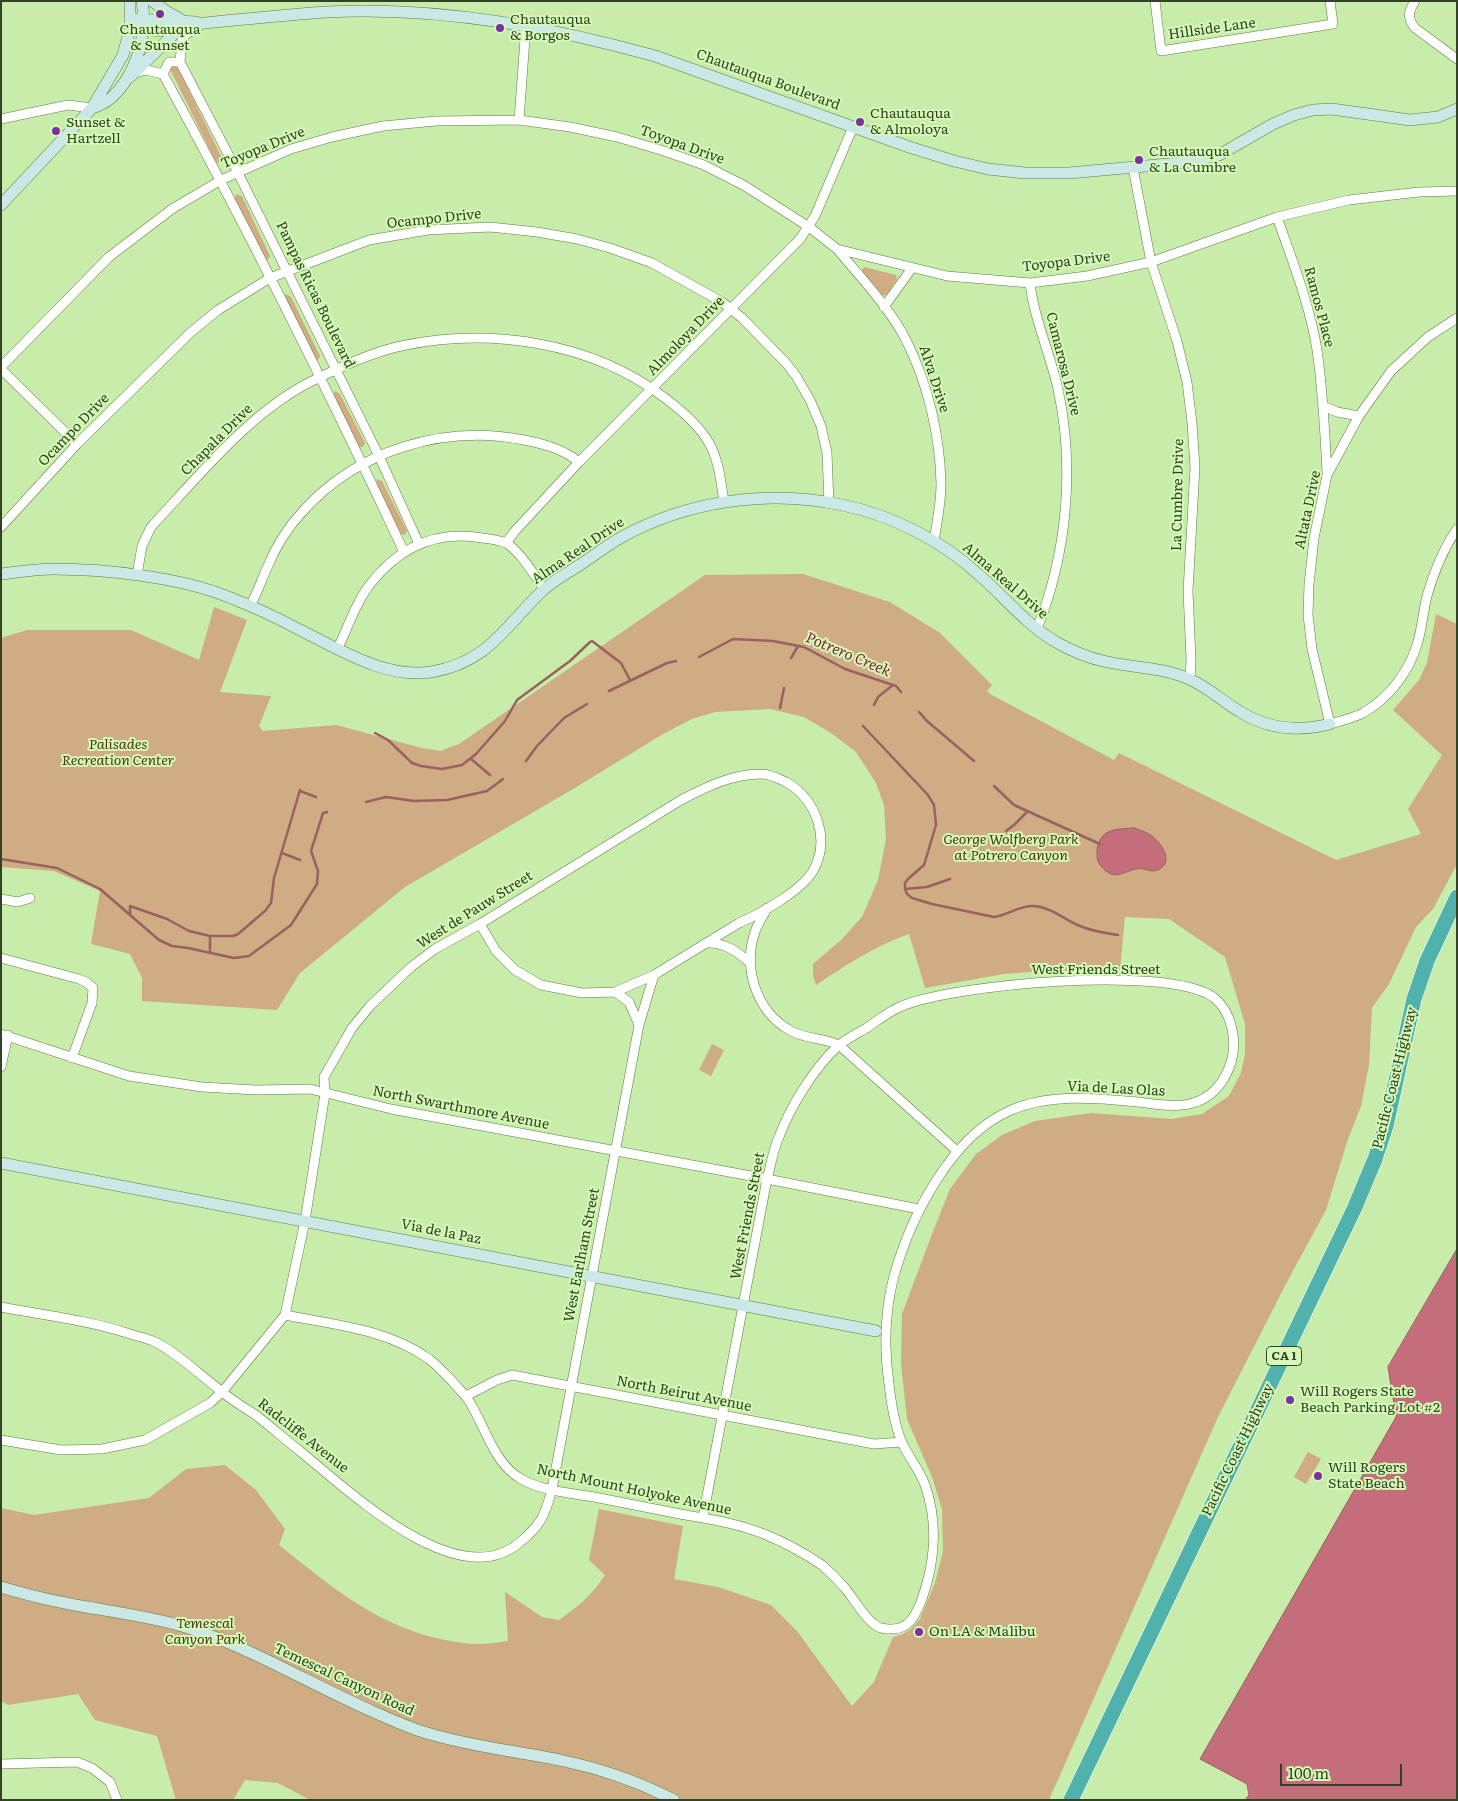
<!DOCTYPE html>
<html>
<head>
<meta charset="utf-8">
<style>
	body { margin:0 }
	#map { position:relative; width:1458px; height:1801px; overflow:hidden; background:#c8ecaa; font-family:Literata,serif }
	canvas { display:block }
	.frame { position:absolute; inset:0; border:2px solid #334227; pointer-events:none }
	.scale { position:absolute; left:1280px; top:1764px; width:122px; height:22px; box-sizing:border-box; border:2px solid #334227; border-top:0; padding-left:6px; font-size:15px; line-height:18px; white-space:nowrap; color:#334227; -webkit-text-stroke:4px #d5fab6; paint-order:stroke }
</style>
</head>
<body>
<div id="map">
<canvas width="1458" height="1801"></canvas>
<div class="frame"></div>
<div class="scale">100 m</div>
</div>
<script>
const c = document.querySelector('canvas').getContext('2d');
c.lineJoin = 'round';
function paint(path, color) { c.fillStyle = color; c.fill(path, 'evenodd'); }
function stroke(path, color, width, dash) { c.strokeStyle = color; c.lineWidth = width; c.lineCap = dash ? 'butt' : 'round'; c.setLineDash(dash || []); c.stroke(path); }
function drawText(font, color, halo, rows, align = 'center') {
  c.font = font + ' Literata,serif'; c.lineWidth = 4; c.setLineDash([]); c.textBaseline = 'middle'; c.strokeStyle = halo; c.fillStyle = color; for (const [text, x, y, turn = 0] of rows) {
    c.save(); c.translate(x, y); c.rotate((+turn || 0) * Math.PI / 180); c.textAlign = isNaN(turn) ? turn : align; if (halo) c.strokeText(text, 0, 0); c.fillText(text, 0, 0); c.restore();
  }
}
const green = new Path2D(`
	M 172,64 L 177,66 L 222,158 L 220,163 L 216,162 L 170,69 Z
	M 236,194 L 242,196 L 270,256 L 268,260 L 264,259 L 235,199 Z
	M 864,267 L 896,275 L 897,279 L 887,294 L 882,296 L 863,274 L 862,270 Z
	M 286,294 L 291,297 L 320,356 L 318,360 L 316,361 L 284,297 Z
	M 335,391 L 340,394 L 365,443 L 363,447 L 358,447 L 333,396 Z
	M 377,479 L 382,481 L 407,531 L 405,535 L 400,534 L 376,484 Z
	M 803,574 L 890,602 L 940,633 L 992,685 L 987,691 L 990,694 L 1114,760 L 1119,753 L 1336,860 L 1421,834 L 1408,809 L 1442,755 L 1393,710 L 1419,680 L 1427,663 L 1436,614 L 1457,624 L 1457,864 L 1433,909 L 1416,927 L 1389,984 L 1372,1008 L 1369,1065 L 1361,1106 L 1348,1139 L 1326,1210 L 1288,1280 L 1218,1417 L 1049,1800 L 310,1800 L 278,1783 L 245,1780 L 233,1800 L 176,1800 L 157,1736 L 95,1720 L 78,1694 L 8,1705 L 1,1701 L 1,1508 L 34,1515 L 149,1498 L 186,1469 L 225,1465 L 256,1490 L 285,1529 L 279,1545 C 329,1585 376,1625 440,1639 C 452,1641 465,1644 477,1644 C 488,1644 498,1642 508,1641 L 505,1592 L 542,1617 L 559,1620 C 580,1605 591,1596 605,1575 L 589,1560 L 599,1509 L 683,1526 L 674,1579 L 718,1587 L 771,1605 L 797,1631 L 852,1706 L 874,1682 L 893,1637 L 903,1634 L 911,1629 L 920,1619 L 935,1583 L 943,1551 L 942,1509 L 932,1477 L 907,1419 L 901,1364 L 902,1314 L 932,1234 L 950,1189 L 976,1154 L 1002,1135 L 1035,1121 L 1091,1113 L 1171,1119 L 1202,1114 L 1229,1096 L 1241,1073 L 1245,1054 L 1245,1024 L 1225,957 L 1169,919 L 1125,917 L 1120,970 L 1045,971 L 1004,974 L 925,988 L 909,934 C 873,947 848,964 816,985 L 813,976 L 813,964 L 841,940 L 862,917 L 878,880 L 886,839 L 884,805 L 876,783 L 856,752 L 831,733 L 804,717 L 770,709 L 715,712 L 692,719 L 663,734 L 573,789 L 405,887 L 300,973 L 277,1010 L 142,1001 L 142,978 L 130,954 L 91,944 L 100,891 L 54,871 L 1,867 L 1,638 L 27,630 L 131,630 L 199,660 L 214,607 L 247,620 L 220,692 L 271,696 L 259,726 L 263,731 L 336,725 L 422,748 L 440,751 L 459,744 L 705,575 Z
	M 712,1044 L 724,1050 L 711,1076 L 699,1070 Z
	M 1308,1452 L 1321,1459 L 1306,1484 L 1294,1477 Z`);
const water = new Path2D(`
	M 1134,828 C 1140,830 1147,832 1152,836 C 1161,843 1175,862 1158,870 C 1151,873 1143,867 1136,869 C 1120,873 1114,881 1101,866 C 1097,862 1097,857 1097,851 C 1099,829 1115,829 1134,828 Z
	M 1457,1249 L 1457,1800 L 1245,1800 L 1249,1795 L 1247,1784 L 1200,1759 L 1396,1417 L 1388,1367 Z`);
const stream = new Path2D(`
	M 699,657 L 733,639 L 773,641 L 804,647 L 845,669 L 896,686 L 901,692
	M 791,658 L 798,646
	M 609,691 L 667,663 L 676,661
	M 874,705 L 878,697 L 893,685
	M 780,708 L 784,688
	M 919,712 L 927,721 L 974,761
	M 863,726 L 928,795 L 934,805 L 936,825 L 924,865 L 908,879 L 905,883 L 905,889 L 907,894 L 912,898 L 932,904 L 994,917 C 1008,915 1020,905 1034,906 C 1051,907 1065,920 1080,926 C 1092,931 1104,933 1118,935
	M 375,733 L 388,740 L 412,763 L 421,766 L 442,769 L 462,765 L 476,754 L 505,721 L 517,700 L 570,661 L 590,642 L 592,641 L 621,663 L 630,680
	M 471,759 L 490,775
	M 526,761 L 537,746 L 564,718 L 587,704
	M 994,786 L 1014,805 L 1100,844
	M 300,791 L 316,797
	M 366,802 L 386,797 L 414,801 L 447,800 L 487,791 L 503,779
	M 1006,831 L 1014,825 L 1028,811
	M 282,853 L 300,860
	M 1,859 L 57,868 L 100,889 L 159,940 L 172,946 L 188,948 L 234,958 L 249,956 L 291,925 L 317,884 L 318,871 L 311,851 L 323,813 L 327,812
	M 905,889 L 927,887 L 950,879
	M 130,915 L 130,906 L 167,919 L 189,931 L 210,936 L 233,936 L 238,934 L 265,911 L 271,903 L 274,878 L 300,790
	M 210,953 L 210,936`);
const street = new Path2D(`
	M 1155,1 L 1161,51 L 1333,24 L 1330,1
	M 1415,1 C 1408,12 1407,18 1415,28 L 1457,59
	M 199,26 L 185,35 L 182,40 L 180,62 L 238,173 L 379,456 L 419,544
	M 180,62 L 169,62 L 163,74 C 249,231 328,390 404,552
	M 135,73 L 146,70 L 163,74
	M 1,119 L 68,105 L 92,108
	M 519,120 L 526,25
	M 1133,168 L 1151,262 L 1177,341 L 1187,382 L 1192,423 L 1195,467 L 1188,591 L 1191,659 L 1190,679
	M 1277,217 C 1292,260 1310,305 1317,350 C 1323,391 1325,432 1327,473
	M 837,249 C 861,278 889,307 906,340 C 928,383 940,436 941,484 C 941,503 937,522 934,541
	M 1030,283 C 1034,319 1050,353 1058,389 C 1075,468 1067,554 1037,629
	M 884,307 L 912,268
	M 1457,318 L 1428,337 L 1391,371 L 1359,416 L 1327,475 L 1314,538 L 1309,584 L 1308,615 L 1312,649 L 1330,724 C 1341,721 1353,718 1363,713 C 1389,698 1408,673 1417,645 C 1422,629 1423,612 1427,596 C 1434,572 1443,549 1457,529
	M 1,367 L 109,257 L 172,209 L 221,180 L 291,149 L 332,137 L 383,126 L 436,121 L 519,120 L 570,127 L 617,137 L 664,151 L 704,165 L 745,186 L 809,227 L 837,249 L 947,276 L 1030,283 L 1087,276 L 1151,262 L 1277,217 L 1349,200 L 1419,192 L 1457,191
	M 1,369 L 77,444
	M 1323,406 L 1337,412 L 1359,416
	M 1,527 L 77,444 L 190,333 L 218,310 L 270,278 L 369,240 L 428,230 L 490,227 L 537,232 L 577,239 L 610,248 L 652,263 L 722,302 L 742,318 L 786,363 L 796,376 L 810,400 L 821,426 L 827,453 L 829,503
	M 506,543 L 514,532 L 579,462 L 800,239 L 815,216 L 853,127
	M 137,575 L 142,546 L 151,527 C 198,477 248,414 310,382 C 339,368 369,353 401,346 C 490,327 592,342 665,398 C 681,410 699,425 709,443 C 719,460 721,483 724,502
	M 250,606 C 257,594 261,581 267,568 C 275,548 288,527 303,511 C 358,450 444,424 524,440 C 544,444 563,449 579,462
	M 338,648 C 348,627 356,602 371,583 C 399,548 436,530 482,538 C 490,539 501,540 508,544 C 523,556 533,573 544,589
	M 1,899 L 18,902 L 30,898
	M 767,908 C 764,915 759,922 756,929 C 742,966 755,1011 791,1031 C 806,1039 824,1038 839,1045 L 957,1151
	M 480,924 L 496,951 L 515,970 L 541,985 L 582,993 L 615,992 L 654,975
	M 706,943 C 724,942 737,951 750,963
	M 1,958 L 79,979 L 86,982 L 93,988 L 92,1003 L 72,1058
	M 615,992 L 629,1002 L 639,1025
	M 1,1034 L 129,1076 L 202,1087 L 256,1090 L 310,1089 L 391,1109 L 767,1179 L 919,1209
	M 1,1067 L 8,1035
	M 1,1307 C 43,1315 87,1320 127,1333 C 136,1336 145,1338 153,1341 C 174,1350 201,1376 220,1390 C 231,1400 245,1408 257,1416 C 272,1428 286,1440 301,1452 C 348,1490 457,1595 519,1543 C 541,1525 545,1516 552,1489 L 639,1025 L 654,975 L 739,923 C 760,914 801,891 813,871 C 831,839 816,799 786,782 C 778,778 769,774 761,774 C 732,774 706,787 681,800 L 480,924 L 435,949 L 411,967 L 370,1006 L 352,1028 L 324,1077 L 325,1094 L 305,1221 L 285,1315 L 222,1392 L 210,1403 L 145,1440 L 102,1449 L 61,1450 L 1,1440
	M 285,1315 C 335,1325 387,1329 429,1359 C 438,1366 445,1374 453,1382 C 456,1386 464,1394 467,1398 C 485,1424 492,1462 521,1479 C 542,1491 571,1493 594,1497 C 623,1503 651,1508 680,1514 C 708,1519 737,1523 764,1534 C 784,1542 804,1553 822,1565 C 830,1572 838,1580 845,1588 C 854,1599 868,1624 881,1628 C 884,1629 888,1629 892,1629 C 909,1629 915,1616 921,1602 C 935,1563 939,1525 925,1485 C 920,1471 911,1460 904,1447 C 896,1431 891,1402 889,1384 C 884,1349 885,1310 894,1276 C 911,1216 951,1137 1009,1111 C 1049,1093 1096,1098 1138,1102 C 1155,1104 1176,1108 1193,1103 C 1221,1095 1237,1063 1233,1035 C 1231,1021 1225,1006 1213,997 C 1167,965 956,984 902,1006 C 889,1011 877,1021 865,1029 C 856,1034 846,1039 838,1046 C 814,1068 790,1107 779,1137 C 773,1150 771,1165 767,1179 L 703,1517
	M 466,1396 L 497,1380 L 512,1375 L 874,1444 L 902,1442
	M 1,1764 L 77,1762 L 92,1768 L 110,1782 L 117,1800`);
const secondary = new Path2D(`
	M 152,1 L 166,11 L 180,19
	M 137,19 L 196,22
	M 130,29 C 147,30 162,32 179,29 C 188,28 196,24 205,23 C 245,19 285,15 326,12 C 437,6 548,26 655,56 L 912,148 L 954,161 L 988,169 L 1025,173 L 1069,173 L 1190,162 L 1219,155 L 1273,124 L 1294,115 L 1313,110 L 1332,109 L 1410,120 L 1438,117 L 1457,109
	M 130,77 L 179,29
	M 92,108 C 98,106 105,103 110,99 C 136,76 148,35 142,1
	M 1,205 L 92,108 L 123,55 L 130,29 L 130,1
	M 1,574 C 18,572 36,569 53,569 C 104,569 178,577 226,596 C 252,606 276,617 300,630 C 339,649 385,679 431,672 C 487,663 505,627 541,592 C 553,580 570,572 584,562 C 596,554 608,545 620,538 C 686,501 768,489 842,505 C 891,515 941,540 978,574 C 1004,596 1025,624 1056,642 C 1070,650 1086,657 1103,661 C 1132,668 1162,667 1189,679 C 1208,687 1222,701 1239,711 C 1267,729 1298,732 1330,724
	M 1,1163 L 876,1331
	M 1,1587 C 21,1593 40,1598 60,1602 C 103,1611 147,1615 189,1628 C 254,1649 312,1685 374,1712 C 392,1720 409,1728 427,1733 C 472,1747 518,1751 564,1761 C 602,1769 639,1782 674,1800`);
const highway = new Path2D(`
	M 1071,1800 L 1355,1207 L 1375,1159 L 1386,1126 L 1414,999 L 1427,961 L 1457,897`);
const markers = [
	[160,14,5,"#7b31a3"],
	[500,28,5,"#7b31a3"],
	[860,122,5,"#7b31a3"],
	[56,131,5,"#7b31a3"],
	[1139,160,5,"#7b31a3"],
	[1290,1400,5,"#7b31a3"],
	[1318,1476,5,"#7b31a3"],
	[919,1632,5,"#7b31a3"]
];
const shields = [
	[1284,1356,35]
];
const shieldNames = [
	["CA 1",1284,1356]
];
const poiNames = [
	["Chautauqua",510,20],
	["& Borgos",510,36],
	["Chautauqua",160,30,"center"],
	["& Sunset",160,46,"center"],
	["Chautauqua",870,114],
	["& Almoloya",870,130],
	["Sunset &",66,123],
	["Hartzell",66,139],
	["Chautauqua",1149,152],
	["& La Cumbre",1149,168],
	["Will Rogers State",1300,1392],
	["Beach Parking Lot #2",1300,1408],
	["Will Rogers",1328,1468],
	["State Beach",1328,1484],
	["On LA & Malibu",929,1632]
];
const streetNames = [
	["Hillside Lane",1212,29,-8],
	["Chautauqua Boulevard",768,80,20],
	["Toyopa Drive",682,145,20],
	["Toyopa Drive",263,148,-22],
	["Ocampo Drive",434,219,-6],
	["Toyopa Drive",1066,262,-7],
	["Pampas Ricas Boulevard",315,295,64],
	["Ramos Place",1319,307,75],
	["Almoloya Drive",686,336,-46],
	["Camarosa Drive",1063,364,76],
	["Alva Drive",934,379,72],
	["Ocampo Drive",74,430,-46],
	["Chapala Drive",217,440,-45],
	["La Cumbre Drive",1178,495,-89],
	["Altata Drive",1308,510,-78],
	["Alma Real Drive",578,551,-34],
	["Alma Real Drive",1005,581,41],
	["West de Pauw Street",475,910,-32],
	["West Friends Street",1096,970],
	["Pacific Coast Highway",1395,1078,-76],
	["Via de Las Olas",1116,1089,3],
	["North Swarthmore Avenue",461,1108,11],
	["West Friends Street",748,1216,-79],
	["Via de la Paz",441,1232,11],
	["West Earlham Street",582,1255,-79],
	["North Beirut Avenue",684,1394,11],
	["Radcliffe Avenue",303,1436,38],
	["Pacific Coast Highway",1238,1450,-64],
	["North Mount Holyoke Avenue",634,1490,12],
	["Temescal Canyon Road",344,1680,25]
];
const parkNames = [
	["Palisades",118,745],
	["Recreation Center",118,761],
	["George Wolfberg Park",1011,840],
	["at Potrero Canyon",1011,856],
	["Temescal",205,1624],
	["Canyon Park",205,1640]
];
const waterNames = [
	["Potrero Creek",848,655,23]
];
paint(green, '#cfac83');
paint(water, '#c56e7b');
stroke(water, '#996162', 1);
stroke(stream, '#996162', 2.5);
stroke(street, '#5d7d40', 10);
stroke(secondary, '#5d7d40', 12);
stroke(highway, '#fff', 16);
stroke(street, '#fff', 9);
stroke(secondary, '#cbe8e6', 11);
stroke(highway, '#51b2ad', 15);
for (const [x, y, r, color] of markers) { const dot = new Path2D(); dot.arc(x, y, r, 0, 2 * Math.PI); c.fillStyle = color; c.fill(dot); stroke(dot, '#d5fab6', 2); }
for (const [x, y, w] of shields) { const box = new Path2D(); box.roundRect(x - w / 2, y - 9.5, w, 19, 4); c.fillStyle = '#d5fab6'; c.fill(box); stroke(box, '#334227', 1); }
drawText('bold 12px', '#334227', null, shieldNames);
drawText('14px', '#334227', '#d5fab6', poiNames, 'left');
drawText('14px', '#334227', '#d5fab6', streetNames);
drawText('italic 14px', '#4e3617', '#d5fab6', parkNames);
drawText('italic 15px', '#881e39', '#d5fab6', waterNames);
</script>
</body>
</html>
